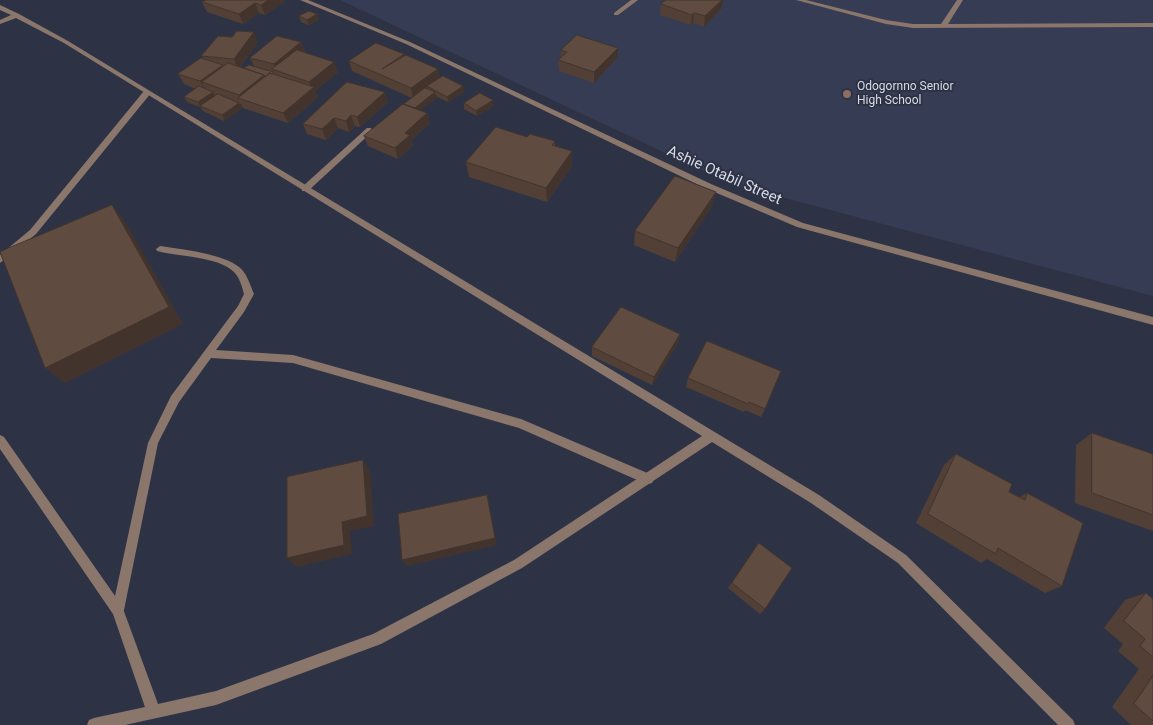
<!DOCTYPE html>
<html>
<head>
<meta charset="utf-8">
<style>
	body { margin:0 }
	canvas { display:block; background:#2d3344 }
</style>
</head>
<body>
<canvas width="1153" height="725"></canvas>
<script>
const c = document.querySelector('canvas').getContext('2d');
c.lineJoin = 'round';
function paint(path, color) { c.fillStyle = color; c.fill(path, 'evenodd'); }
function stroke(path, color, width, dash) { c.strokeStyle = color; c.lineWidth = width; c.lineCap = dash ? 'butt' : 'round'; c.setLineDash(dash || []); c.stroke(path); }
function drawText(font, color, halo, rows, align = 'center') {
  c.font = font + ' Roboto,sans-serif'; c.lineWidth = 4; c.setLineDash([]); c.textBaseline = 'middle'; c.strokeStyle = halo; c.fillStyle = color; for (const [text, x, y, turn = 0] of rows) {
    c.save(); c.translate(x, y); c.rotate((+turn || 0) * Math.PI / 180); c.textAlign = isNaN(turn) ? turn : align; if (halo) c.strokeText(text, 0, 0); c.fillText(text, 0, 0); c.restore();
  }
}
const built = new Path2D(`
	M 340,0 L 1153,0 L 1153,296 L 729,183 Z`);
const lane = new Path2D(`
	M 631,0 L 638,0 L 618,15 L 614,15 L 614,13 Z
	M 796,0 L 806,0 L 886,20 L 913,24 L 941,24 L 957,0 L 963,0 L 948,24 L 1153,23 L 1153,27 L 913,28 L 886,24 Z
	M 144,91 L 151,93 L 36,234 L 0,263 L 0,255 L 30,230 Z
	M 367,128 L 370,128 L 374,130 L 308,191 L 302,191 L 302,187 Z
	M 160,246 C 180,249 224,254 239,267 C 247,273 250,285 254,294 L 244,312 L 216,350 L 293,355 L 521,419 L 652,475 L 654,479 L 652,483 L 648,484 L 644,483 L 519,428 L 293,363 L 211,358 L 179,402 L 158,443 L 124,610 L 122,614 L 118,616 L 114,614 L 112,610 L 148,443 L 171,396 L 238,306 L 244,294 C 242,287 240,278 234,272 C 218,256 178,257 157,251 L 156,249 Z`);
const street = new Path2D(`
	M 300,0 L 308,0 L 410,42 L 711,184 L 803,223 L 1153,317 L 1153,325 L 797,227 L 705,188 L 406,44 Z
	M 0,5 L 19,14 L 68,41 L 150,91 L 819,495 L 906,555 L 1073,720 L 1075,725 L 1058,725 L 898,563 L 811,503 L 712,442 L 522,568 L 381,644 L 216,705 L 125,725 L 87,725 L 89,720 L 94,718 L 145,707 L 113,614 L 0,449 L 0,435 L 4,437 L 122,606 L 158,704 L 216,691 L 373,634 L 514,560 L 702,436 L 64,43 L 16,18 L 0,24 L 0,20 L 11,15 L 0,10 Z`);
const wall = new Path2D(`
	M 206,0 L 283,0 L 284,2 L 265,15 L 259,13 L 243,24 L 207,12 L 202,2 Z
	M 661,4 L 721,9 L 704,27 L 693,23 L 691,25 L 660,15 Z
	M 317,14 L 319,19 L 309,25 L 301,22 L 299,16 Z
	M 258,42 L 240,67 L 244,68 L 254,66 L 250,58 L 301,42 L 305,52 L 338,72 L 315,91 L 318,97 L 288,123 L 243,108 L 241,104 L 240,104 L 242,108 L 224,121 L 203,111 L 200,107 L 187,102 L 184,97 L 196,89 L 184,84 L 178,74 L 203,58 L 201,56 Z
	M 561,50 L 617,58 L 594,83 L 559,71 L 558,60 L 561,58 Z
	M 404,56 L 464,92 L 448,102 L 436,96 L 437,98 L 420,110 L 427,113 L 430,123 L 411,140 L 413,145 L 398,159 L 368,146 L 364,136 L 412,98 L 352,71 L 349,61 Z
	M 388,102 L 360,127 L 355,126 L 349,132 L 338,128 L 326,140 L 307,134 L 303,124 Z
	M 464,103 L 493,106 L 477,116 L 464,109 Z
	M 527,137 L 555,141 L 555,146 L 572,166 L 547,202 L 469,177 L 466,162 Z
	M 712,206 L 675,262 L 634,245 L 635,231 Z
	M 680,334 L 678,343 L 652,385 L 592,356 L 592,347 Z
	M 707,341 L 765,409 L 761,417 L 745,410 L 744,412 L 686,387 L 688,378 Z
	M 1092,433 L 1153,454 L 1153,531 L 1075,503 L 1076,445 Z
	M 956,454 L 1009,492 L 1020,497 L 1027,493 L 1062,586 L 1045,593 L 987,559 L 981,563 L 916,523 L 944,465 Z
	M 759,543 L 765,609 L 760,614 L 728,588 Z
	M 1146,593 L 1152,598 L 1153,598 L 1153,725 L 1131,725 L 1112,707 L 1139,669 L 1118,651 L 1123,644 L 1104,628 L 1125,600 Z`);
const shadedWall = new Path2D(`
	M 269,0 L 283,0 L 284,2 L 265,15 L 261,5 Z
	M 722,0 L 723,0 L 721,9 L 704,27 L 705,16 Z
	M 255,3 L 259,13 L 243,24 L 239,14 Z
	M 694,13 L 693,23 L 691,25 L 692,15 Z
	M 317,14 L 319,19 L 309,25 L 307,20 Z
	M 254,32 L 258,42 L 238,69 L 234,59 Z
	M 301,42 L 305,53 L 277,71 L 274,64 Z
	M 618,48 L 617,58 L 594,83 L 594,72 Z
	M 334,62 L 338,72 L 315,91 L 318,97 L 288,123 L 283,113 L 312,89 L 309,82 Z
	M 223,65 L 228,75 L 202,82 L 206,91 L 206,92 L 200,81 Z
	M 438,69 L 440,80 L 427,86 L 427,89 L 413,99 L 411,88 Z
	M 264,75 L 269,85 L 241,99 L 239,95 Z
	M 463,86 L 464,92 L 448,102 L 447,97 Z
	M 213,92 L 216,97 L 200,106 L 198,102 Z
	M 385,92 L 388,102 L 360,127 L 357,117 Z
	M 435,92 L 437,98 L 413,116 L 412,110 Z
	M 493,100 L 493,106 L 477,116 L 476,111 Z
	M 239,103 L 242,108 L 224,121 L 222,115 Z
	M 427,113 L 430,123 L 411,140 L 413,145 L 398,159 L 395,148 L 405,133 Z
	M 351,115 L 355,126 L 349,132 L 346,121 Z
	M 334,118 L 338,128 L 326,140 L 322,129 Z
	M 572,151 L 572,166 L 547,202 L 546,188 Z
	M 716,192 L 712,206 L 675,262 L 678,248 Z
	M 112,205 L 126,223 L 183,324 L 65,383 L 45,368 Z
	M 680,334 L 678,343 L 652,385 L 654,377 Z
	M 363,460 L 370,471 L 374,526 L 350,531 L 352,554 L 297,567 L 287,558 L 342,522 Z
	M 487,495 L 489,502 L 497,545 L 407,566 L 402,560 Z`);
const building = new Path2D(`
	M 206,0 L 269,0 L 261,5 L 255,3 L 239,14 L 202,2 Z
	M 666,0 L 722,0 L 705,16 L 694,13 L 692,15 L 661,4 Z
	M 309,11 L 317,14 L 307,20 L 299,16 Z
	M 237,31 L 254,32 L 234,59 L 201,56 L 218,36 L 232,37 Z
	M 577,35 L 618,48 L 594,72 L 558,60 L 567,52 L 561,50 Z
	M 277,36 L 301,42 L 274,64 L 250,58 Z
	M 376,43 L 404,54 L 382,69 L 406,55 L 438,69 L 411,88 L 349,61 Z
	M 297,50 L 334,62 L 309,82 L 272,69 Z
	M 201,58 L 223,65 L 200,81 L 178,74 Z
	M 228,63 L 264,75 L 239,95 L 202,82 Z
	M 249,65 L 274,72 L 272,74 L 270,73 L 265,77 L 264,75 L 244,68 Z
	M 270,73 L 314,87 L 283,113 L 238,98 Z
	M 443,76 L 463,86 L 447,97 L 427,86 Z
	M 347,82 L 385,92 L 357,117 L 351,115 L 346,121 L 334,118 L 322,129 L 303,124 Z
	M 199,86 L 213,92 L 198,102 L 184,97 Z
	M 425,88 L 435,92 L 415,108 L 404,104 Z
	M 480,93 L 493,100 L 476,111 L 464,103 Z
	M 218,94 L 239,103 L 222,115 L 200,106 Z
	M 403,104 L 427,113 L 405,133 L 410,135 L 395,148 L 364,136 Z
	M 496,127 L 527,137 L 530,134 L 555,141 L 552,145 L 572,151 L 546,188 L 466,162 Z
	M 675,176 L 716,192 L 678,248 L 635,231 Z
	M 112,205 L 169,307 L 45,368 L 0,252 Z
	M 621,307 L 680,334 L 654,377 L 592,347 Z
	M 707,341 L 781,371 L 765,409 L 749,402 L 748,404 L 688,378 Z
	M 1092,433 L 1153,454 L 1153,515 L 1092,493 Z
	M 956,454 L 1012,484 L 1009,492 L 1025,500 L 1027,493 L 1083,523 L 1062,586 L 998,548 L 996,554 L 928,514 Z
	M 363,460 L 367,516 L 342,522 L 344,545 L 287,558 L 287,477 Z
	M 487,495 L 495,538 L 402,560 L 398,514 Z
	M 759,543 L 792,568 L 765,609 L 732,583 Z
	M 1146,593 L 1153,599 L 1153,657 L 1140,646 L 1145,639 L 1124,621 Z
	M 1153,676 L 1153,721 L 1134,704 Z`);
const markers = [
	[847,94,5,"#8d6e63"]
];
const farPoinames = [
	["Odogornno Senior",857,87],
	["High School",857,101]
];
const streetNames = [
	["Ashie Otabil Street",724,176,24]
];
paint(built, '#353c53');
paint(lane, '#8b766c');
paint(street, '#8b766c');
paint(wall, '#524037');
paint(shadedWall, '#42342d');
paint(building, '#5f4b40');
stroke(building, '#42342d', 1);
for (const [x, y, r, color] of markers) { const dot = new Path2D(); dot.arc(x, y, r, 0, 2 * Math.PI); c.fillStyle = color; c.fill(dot); stroke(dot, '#2d3344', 2); }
drawText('12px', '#d6dae5', '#2d3344', farPoinames, 'left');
drawText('15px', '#d6dae5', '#2d3344', streetNames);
</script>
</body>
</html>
